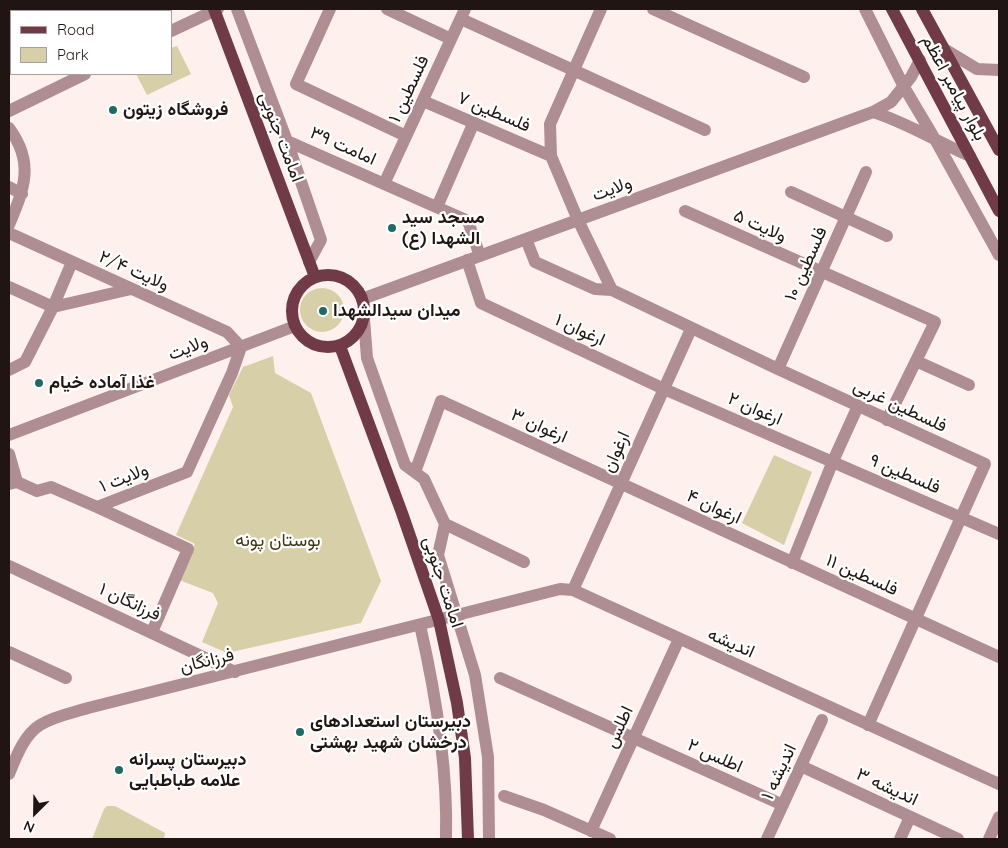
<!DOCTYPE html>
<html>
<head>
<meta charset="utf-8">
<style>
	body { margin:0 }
	#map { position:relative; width:1008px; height:848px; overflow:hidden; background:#fef1ed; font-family:Quicksand,sans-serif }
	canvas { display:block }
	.frame { position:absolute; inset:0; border:10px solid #201512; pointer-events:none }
	.legend { position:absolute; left:10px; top:10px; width:162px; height:65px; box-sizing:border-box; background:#fff; border:1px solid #a6a1a0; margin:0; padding:6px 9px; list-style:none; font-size:15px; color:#201512 }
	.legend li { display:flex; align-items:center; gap:10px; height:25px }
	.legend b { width:25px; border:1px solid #a6a1a0 }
	.north { position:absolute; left:10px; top:788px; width:50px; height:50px; -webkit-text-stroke:4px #fff; paint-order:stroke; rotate:203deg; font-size:14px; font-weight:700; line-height:20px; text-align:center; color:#201512 }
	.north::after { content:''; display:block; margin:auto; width:18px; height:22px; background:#201512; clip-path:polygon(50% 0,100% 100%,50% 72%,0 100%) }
</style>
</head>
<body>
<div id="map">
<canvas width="1008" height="848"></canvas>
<div class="frame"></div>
<ul class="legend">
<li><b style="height:6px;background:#703a46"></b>Road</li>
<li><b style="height:14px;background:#d7cfa7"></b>Park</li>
</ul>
<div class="north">N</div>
</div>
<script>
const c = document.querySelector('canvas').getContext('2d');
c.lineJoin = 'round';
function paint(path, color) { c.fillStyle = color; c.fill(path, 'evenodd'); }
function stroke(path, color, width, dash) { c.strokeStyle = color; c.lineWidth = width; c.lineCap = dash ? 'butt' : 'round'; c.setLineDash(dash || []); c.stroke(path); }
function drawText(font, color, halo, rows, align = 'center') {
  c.font = font + ' Quicksand,Vazirmatn,sans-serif'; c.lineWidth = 4.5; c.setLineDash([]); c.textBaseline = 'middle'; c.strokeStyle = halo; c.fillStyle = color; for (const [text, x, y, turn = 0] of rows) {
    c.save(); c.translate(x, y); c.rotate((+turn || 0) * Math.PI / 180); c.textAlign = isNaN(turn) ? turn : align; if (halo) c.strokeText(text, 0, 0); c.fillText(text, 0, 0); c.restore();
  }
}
const green = new Path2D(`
	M 177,46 L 191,74 L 147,95 L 136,74 L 171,74 L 171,48 Z
	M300 310a22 22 0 1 1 44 0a22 22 0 1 1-44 0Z
	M 273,356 L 275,373 L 311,393 L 381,581 L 361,623 L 227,653 L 202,642 L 218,603 L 213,593 L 179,580 L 195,544 L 176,535 L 233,407 L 229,395 L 243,367 Z
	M 774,455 L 812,472 L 784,545 L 742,523 Z
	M 107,806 L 115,806 L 165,833 L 164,839 L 92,839 L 104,809 Z`);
const minor = new Path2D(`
	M 237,9 L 287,141 L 321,240 L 309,262
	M 330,9 L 296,84 L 406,136
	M 387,9 L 451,39
	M 601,9 L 550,124 L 551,156 L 578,220 L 612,290 L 778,369 L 985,464 L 868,725
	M 653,9 L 804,77
	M 865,9 L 904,87 L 936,141 L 999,255
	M 461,19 L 705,130
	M 171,31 L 218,9
	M 944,49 L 977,69 L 999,70
	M 423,101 L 551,156
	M 9,111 L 85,74
	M 873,112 C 908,123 937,142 970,156
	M 9,128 C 35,163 24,189 9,225
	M 287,141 L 468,221 L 480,256
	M 384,184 L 465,9
	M 9,187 L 22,194
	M 791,192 L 887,236
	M 437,207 L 474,122
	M 685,211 L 935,322 L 887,420
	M 9,233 L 227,332 L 241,347 L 232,373 L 187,472 L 97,507 L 188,549 L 152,632
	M 526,239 L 535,262 L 595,289 L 612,290
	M 467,260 L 481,303 L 664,389 L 999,534
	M 9,287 L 53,307 L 131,289
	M 362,299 L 873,112 L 891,102 L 911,77 L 920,60
	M 364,319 L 367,358 L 405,465 L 424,479 L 445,524 L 438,555 L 475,675 L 488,757 L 489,839
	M 916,361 L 969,385
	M 778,369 L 866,172
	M 9,370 L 25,362 L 53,307 L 72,262
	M 9,435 L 295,326
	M 9,454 L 17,482
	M 415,472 L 441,401 L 999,657
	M 9,484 L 17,482 L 37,491 L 51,487 L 97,507
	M 445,524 L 524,562
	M 792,563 L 833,461 L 858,406
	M 9,566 L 235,672
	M 573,590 L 691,329
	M 420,625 C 436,695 448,768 446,839
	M 9,652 L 66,678
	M 500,678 L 783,805
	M 801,766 L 958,839
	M 9,774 C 16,757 24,735 40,725 C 54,716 72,713 88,708 L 560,589 L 573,590 L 999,784
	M 504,796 L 544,810 L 610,839
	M 591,831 L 679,639
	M 767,839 L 822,720
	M 900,839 L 910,817
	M 989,839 L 999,817`);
const major = new Path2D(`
	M 214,9 L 315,277
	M 892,9 L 999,211
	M 922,9 L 999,150
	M292 311a36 36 0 1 1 72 0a36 36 0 1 1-72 0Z
	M 340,346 L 402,513 L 439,620 L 457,703 L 465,758 L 468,839`);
const markers = [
	[113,110,5,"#206a65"],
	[392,228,5,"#206a65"],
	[323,311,5,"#206a65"],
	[39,383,5,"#206a65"],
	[300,732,5,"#206a65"],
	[119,770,5,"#206a65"]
];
const streetNames = [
	["بلوار پیامبر اعظم",954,88,62],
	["فلسطین ۱",409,89,-65],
	["فلسطین ۷",494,112,23],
	["امامت جنوبی",281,137,69],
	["امامت ۳۹",343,146,24],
	["ولایت",612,189,-20],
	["ولایت ۵",760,226,24],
	["فلسطین ۱۰",806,264,-66],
	["ولایت ۲/۴",134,271,24],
	["ارغوان ۱",580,330,25],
	["ولایت",188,348,-21],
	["فلسطین غربی",900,406,25],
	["ارغوان ۲",755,409,23],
	["ارغوان ۳",539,426,24],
	["ارغوان",616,452,-66],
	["فلسطین ۹",905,474,23],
	["ولایت ۱",124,478,-21],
	["ارغوان ۴",714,507,25],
	["فلسطین ۱۱",862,575,24],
	["امامت جنوبی",443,582,72],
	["فرزانگان ۱",130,602,25],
	["اندیشه",731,643,24],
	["فرزانگان",207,661,-14],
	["اطلس",619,727,-65],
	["اطلس ۲",715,756,24],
	["اندیشه ۱",779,772,-65],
	["اندیشه ۳",887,787,25]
];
const poiNames = [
	["فروشگاه زیتون",123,110],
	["مسجد سید",402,218],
	["الشهدا (ع)",402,239],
	["میدان سیدالشهدا",333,311],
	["غذا آماده خیام",49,383],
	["دبیرستان استعدادهای",310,722],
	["درخشان شهید بهشتی",310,743],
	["دبیرستان پسرانه",129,760],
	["علامه طباطبایی",129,781]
];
const parkNames = [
	["بوستان پونه",278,541]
];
paint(green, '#d7cfa7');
stroke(minor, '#ae8d93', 12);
stroke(major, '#703a46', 12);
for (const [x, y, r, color] of markers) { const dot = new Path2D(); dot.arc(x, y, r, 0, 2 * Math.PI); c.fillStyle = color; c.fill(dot); stroke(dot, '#fff', 2); }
drawText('18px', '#201512', '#fff', streetNames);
drawText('bold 18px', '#201512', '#fff', poiNames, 'left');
drawText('18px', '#3c3617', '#fff', parkNames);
</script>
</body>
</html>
